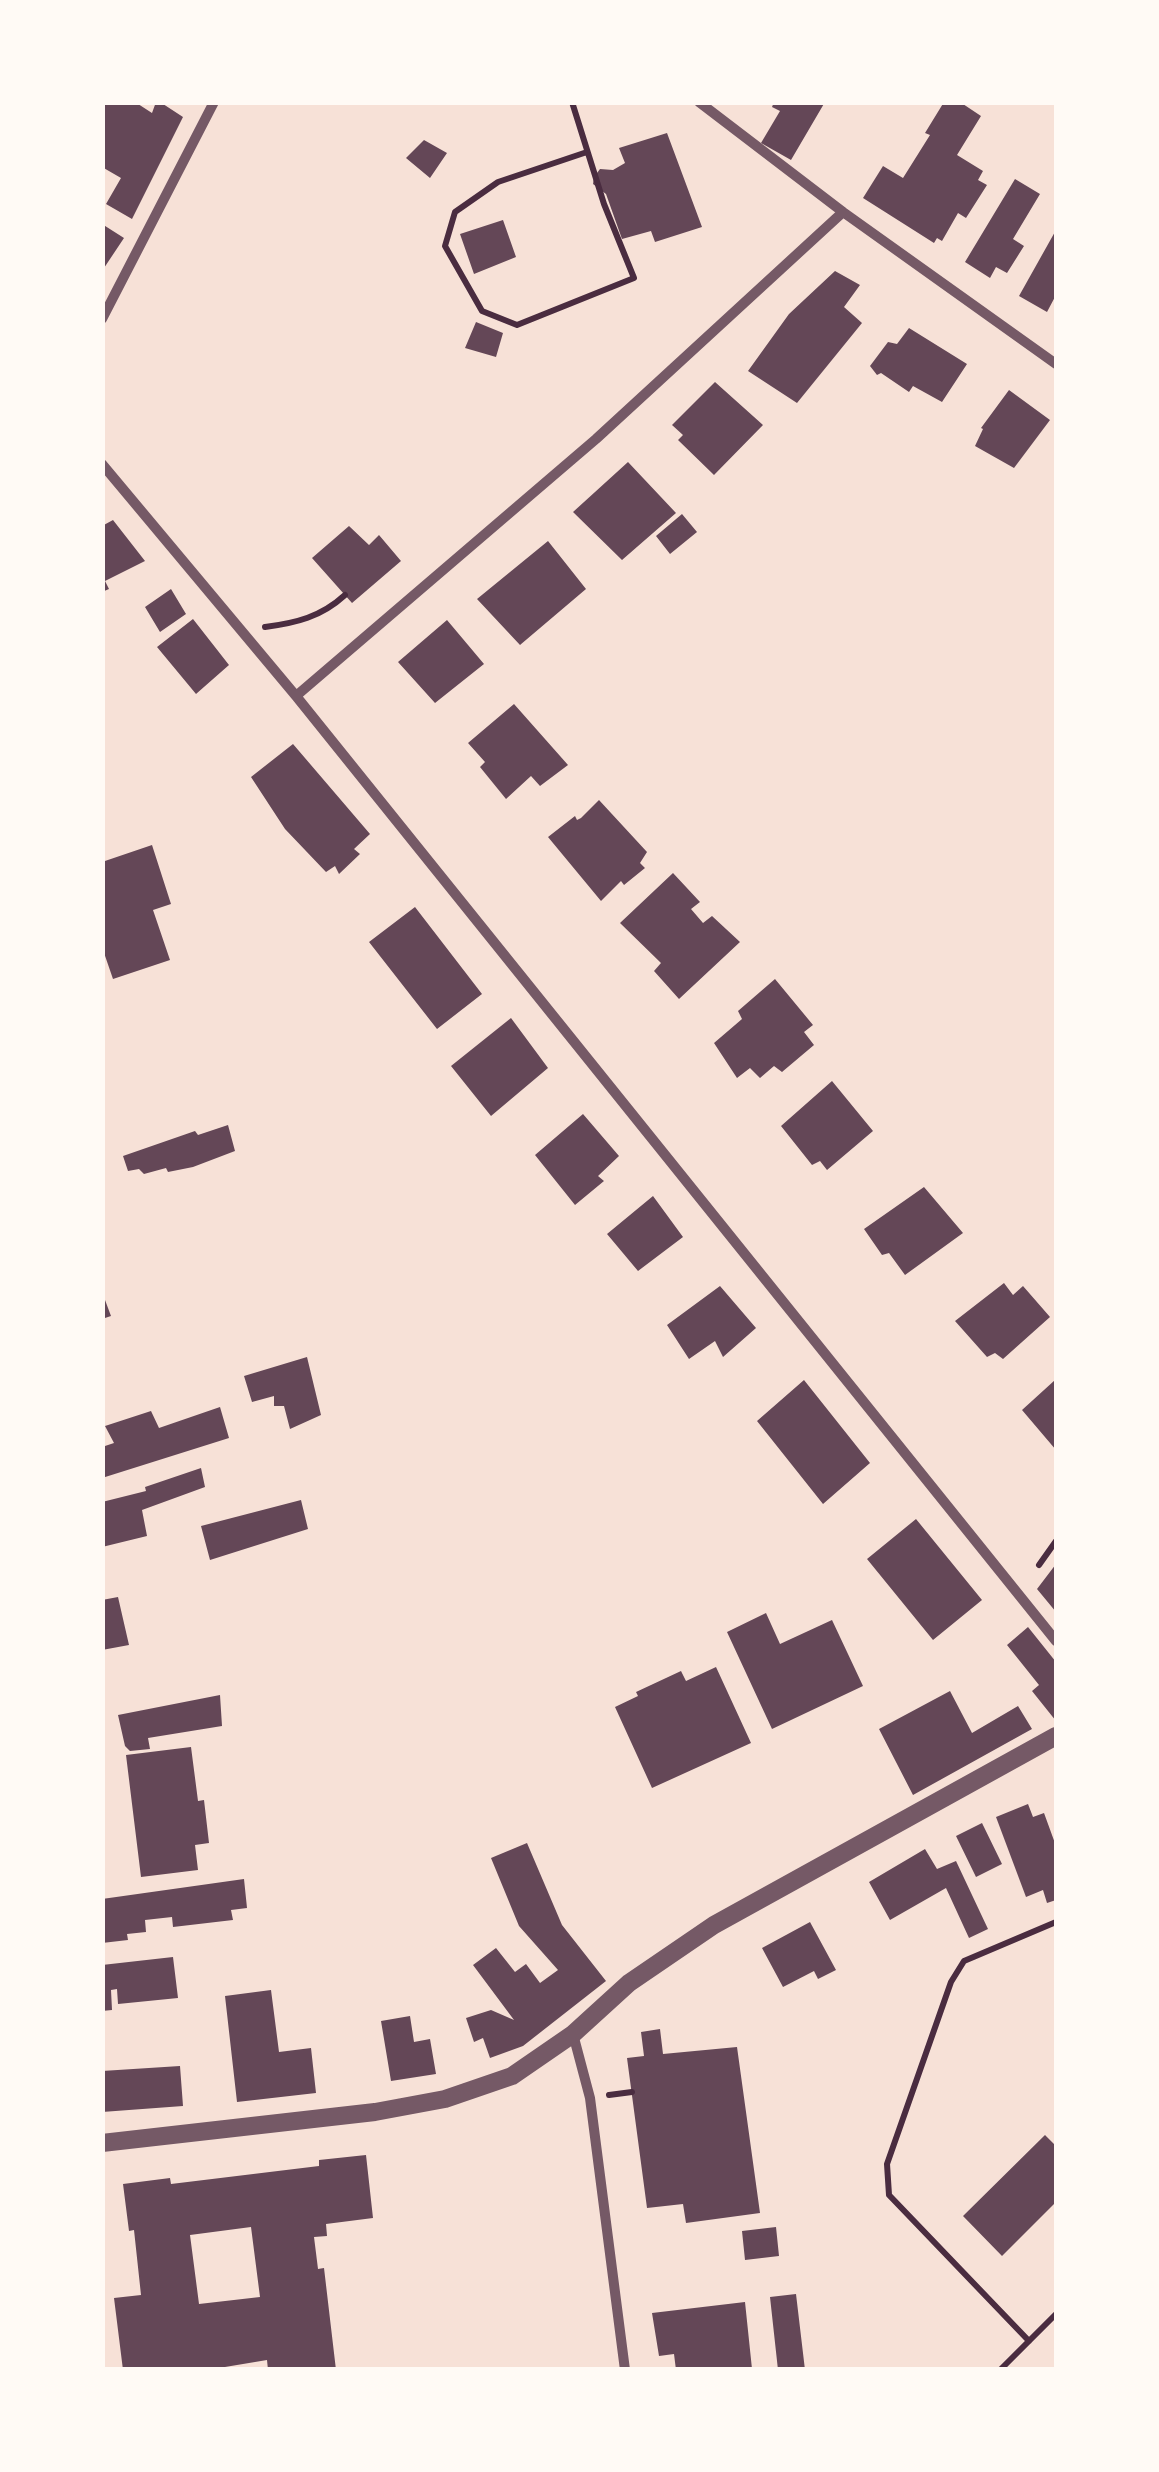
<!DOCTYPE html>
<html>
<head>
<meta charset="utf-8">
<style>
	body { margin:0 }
	#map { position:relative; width:1159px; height:2472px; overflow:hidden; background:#f7e1d7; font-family:Raleway,sans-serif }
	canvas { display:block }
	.frame { position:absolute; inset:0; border:105px solid #fffaf5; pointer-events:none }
</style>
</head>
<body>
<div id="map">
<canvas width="1159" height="2472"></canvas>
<div class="frame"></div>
</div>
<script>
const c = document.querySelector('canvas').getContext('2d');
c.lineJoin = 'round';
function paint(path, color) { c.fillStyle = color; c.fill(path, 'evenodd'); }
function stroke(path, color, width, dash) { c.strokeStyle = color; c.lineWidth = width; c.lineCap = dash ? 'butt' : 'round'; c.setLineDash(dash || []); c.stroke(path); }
const building = new Path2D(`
	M 102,102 L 135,102 L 152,113 L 156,102 L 160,102 L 183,117 L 132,219 L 106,204 L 121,178 L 102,167 Z
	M 774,102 L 825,102 L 791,160 L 761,143 L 780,111 L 772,107 Z
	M 944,102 L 960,102 L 981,116 L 957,155 L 983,171 L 978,180 L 987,185 L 966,218 L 958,213 L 942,241 L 937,238 L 934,243 L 863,198 L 883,166 L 903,178 L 930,135 L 925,133 Z
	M 667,133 L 702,227 L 655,242 L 651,231 L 622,239 L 606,194 L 593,184 L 594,177 L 600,169 L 613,170 L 625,163 L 619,148 Z
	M 424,140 L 447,153 L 430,178 L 406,158 Z
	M 1015,179 L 1040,194 L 1013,239 L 1024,246 L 1007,273 L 996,267 L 990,278 L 965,262 Z
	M 503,220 L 516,257 L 474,274 L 460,234 Z
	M 102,224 L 124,238 L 102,271 Z
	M 1056,230 L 1056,295 L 1047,312 L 1019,296 Z
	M 835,271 L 860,285 L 844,307 L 862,323 L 797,403 L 748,371 L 789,314 Z
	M 476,322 L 503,333 L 496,357 L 465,348 Z
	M 909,328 L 967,364 L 942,402 L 913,386 L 909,392 L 881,373 L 877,375 L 870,366 L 888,342 L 897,344 Z
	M 715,382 L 763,425 L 714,475 L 678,440 L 683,435 L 672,425 Z
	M 1009,390 L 1050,420 L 1014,468 L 975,446 L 983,429 L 981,428 Z
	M 628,462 L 676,513 L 622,560 L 573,512 Z
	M 682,514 L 697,532 L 670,554 L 656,536 Z
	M 113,520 L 145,561 L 105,581 L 109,589 L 102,592 L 102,526 Z
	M 349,526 L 369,545 L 379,535 L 401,561 L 352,603 L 312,558 Z
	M 548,541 L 586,589 L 520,645 L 477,599 Z
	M 171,589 L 186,614 L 160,632 L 145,607 Z
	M 193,619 L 229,665 L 196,694 L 157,647 Z
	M 447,620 L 484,664 L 435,703 L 398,662 Z
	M 514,704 L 568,765 L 540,786 L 531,776 L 506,799 L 480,767 L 485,762 L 468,743 Z
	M 293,744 L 370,834 L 354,849 L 360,854 L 339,874 L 335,866 L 326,872 L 285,829 L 251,777 Z
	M 599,800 L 647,852 L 640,863 L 645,868 L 624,885 L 621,881 L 601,901 L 548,837 L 575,816 L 577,820 L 581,818 Z
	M 152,845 L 171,904 L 153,910 L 170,960 L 113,979 L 102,947 L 102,862 Z
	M 673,873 L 700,902 L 691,909 L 703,923 L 712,916 L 740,942 L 679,999 L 654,971 L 661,963 L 620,923 Z
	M 415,907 L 482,994 L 437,1029 L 369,942 Z
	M 775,979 L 813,1025 L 804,1032 L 814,1045 L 782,1072 L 774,1066 L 760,1078 L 750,1068 L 737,1078 L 714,1043 L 742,1019 L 738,1011 Z
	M 511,1018 L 548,1068 L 491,1116 L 451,1066 Z
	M 832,1081 L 873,1131 L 827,1170 L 820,1161 L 812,1165 L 781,1126 Z
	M 583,1114 L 619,1156 L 598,1176 L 604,1181 L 575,1205 L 535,1155 Z
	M 228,1125 L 235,1151 L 193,1167 L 168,1172 L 166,1168 L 144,1174 L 139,1169 L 128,1171 L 123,1156 L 195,1131 L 198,1135 Z
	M 924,1187 L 963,1233 L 905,1275 L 889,1253 L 882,1255 L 864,1229 Z
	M 653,1196 L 683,1237 L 638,1271 L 607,1234 Z
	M 1004,1283 L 1013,1295 L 1023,1286 L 1050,1317 L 1003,1359 L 995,1353 L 987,1357 L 955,1321 Z
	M 720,1286 L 756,1328 L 723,1357 L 715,1341 L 689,1359 L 667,1325 Z
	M 102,1292 L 111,1316 L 102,1319 Z
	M 307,1357 L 321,1415 L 290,1429 L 284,1406 L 274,1406 L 274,1396 L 252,1402 L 244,1376 Z
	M 804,1380 L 870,1463 L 823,1504 L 757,1421 Z
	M 1055,1380 L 1056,1384 L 1056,1450 L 1022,1410 Z
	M 220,1407 L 229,1438 L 102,1478 L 102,1447 L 114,1443 L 105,1426 L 151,1411 L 159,1428 Z
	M 201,1468 L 205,1487 L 142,1510 L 147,1536 L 102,1547 L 102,1502 L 146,1491 L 145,1487 Z
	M 301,1500 L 308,1529 L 210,1560 L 201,1526 Z
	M 916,1519 L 982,1600 L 933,1640 L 867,1559 Z
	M 1056,1564 L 1056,1612 L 1037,1589 Z
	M 118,1597 L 129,1645 L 102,1650 L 102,1600 Z
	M 766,1613 L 780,1644 L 832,1620 L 863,1686 L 772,1729 L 727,1632 Z
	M 1028,1627 L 1056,1662 L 1056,1721 L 1032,1691 L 1039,1685 L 1007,1645 Z
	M 716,1667 L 751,1743 L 652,1788 L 615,1707 L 638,1696 L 636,1692 L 681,1671 L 686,1681 Z
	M 950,1691 L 972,1733 L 1018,1706 L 1032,1729 L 913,1795 L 879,1729 Z
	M 220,1695 L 222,1726 L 148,1738 L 150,1749 L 130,1751 L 125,1746 L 118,1715 Z
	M 191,1747 L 198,1801 L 204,1800 L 209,1843 L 195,1845 L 198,1870 L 141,1877 L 126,1755 Z
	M 1028,1804 L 1033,1817 L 1044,1813 L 1056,1846 L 1056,1900 L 1047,1903 L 1043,1890 L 1026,1897 L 996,1817 Z
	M 982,1823 L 1002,1864 L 976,1877 L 956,1836 Z
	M 527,1843 L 562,1925 L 606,1981 L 523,2046 L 490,2058 L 483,2038 L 474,2042 L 466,2018 L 491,2010 L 514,2020 L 473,1965 L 496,1948 L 515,1972 L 526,1964 L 540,1983 L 558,1970 L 519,1926 L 491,1858 Z
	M 925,1849 L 937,1869 L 956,1861 L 988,1929 L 969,1938 L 946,1888 L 890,1920 L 869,1882 Z
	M 244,1879 L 247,1908 L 231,1910 L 233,1920 L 173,1927 L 172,1917 L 145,1920 L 146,1932 L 127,1934 L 128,1940 L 102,1943 L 102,1899 Z
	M 810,1922 L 836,1970 L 818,1979 L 814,1971 L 783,1987 L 762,1948 Z
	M 173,1957 L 178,1998 L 118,2004 L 117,1989 L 111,1990 L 112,2010 L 102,2011 L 102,1965 Z
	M 271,1990 L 279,2052 L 311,2048 L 316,2093 L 237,2102 L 225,1996 Z
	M 410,2016 L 414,2042 L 430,2039 L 436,2074 L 391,2081 L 381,2021 Z
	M 660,2029 L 663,2054 L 737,2047 L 760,2213 L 686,2223 L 683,2204 L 647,2208 L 627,2058 L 644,2056 L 641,2032 Z
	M 180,2066 L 183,2106 L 102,2112 L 102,2071 Z
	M 1045,2135 L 1056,2146 L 1056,2202 L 1002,2256 L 963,2216 Z
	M 366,2155 L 373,2218 L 326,2224 L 327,2236 L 314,2237 L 318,2269 L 324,2268 L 336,2370 L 268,2370 L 267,2360 L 207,2370 L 123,2370 L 114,2298 L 141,2295 L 134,2230 L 129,2231 L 123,2184 L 170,2178 L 171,2184 L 319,2166 L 319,2160 ZM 251,2227 L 260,2297 L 199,2304 L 190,2235 Z
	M 776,2227 L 779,2256 L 745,2260 L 742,2231 Z
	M 796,2294 L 805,2370 L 778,2370 L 770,2297 Z
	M 745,2302 L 752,2369 L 676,2370 L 674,2354 L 659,2356 L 652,2313 Z`);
const path = new Path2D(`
	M 572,102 L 604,204 L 634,278 L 517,325 L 482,311 L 445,246 L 455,212 L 498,182 L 587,152
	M 265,627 C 296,623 321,617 345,595
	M 1039,1565 L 1056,1541
	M 609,2095 L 632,2092
	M 1029,2341 L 889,2195 L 887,2164 L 951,1982 L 964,1961 L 1056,1922
	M 1000,2370 L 1056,2314`);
const minor = new Path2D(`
	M 699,102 L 843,212 L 1056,364
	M 102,319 L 214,102
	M 102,464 L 296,696 L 1056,1641
	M 296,696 L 596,439 L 843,212
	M 573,2034 L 590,2098 L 625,2370`);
const tertiary = new Path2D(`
	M 102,2143 L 375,2112 L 445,2099 L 512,2076 L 573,2034 L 629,1983 L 714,1925 L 1056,1736`);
paint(building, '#644757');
stroke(path, '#4a2c40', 6);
stroke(minor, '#755966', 10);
stroke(tertiary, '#755966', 18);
</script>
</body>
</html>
